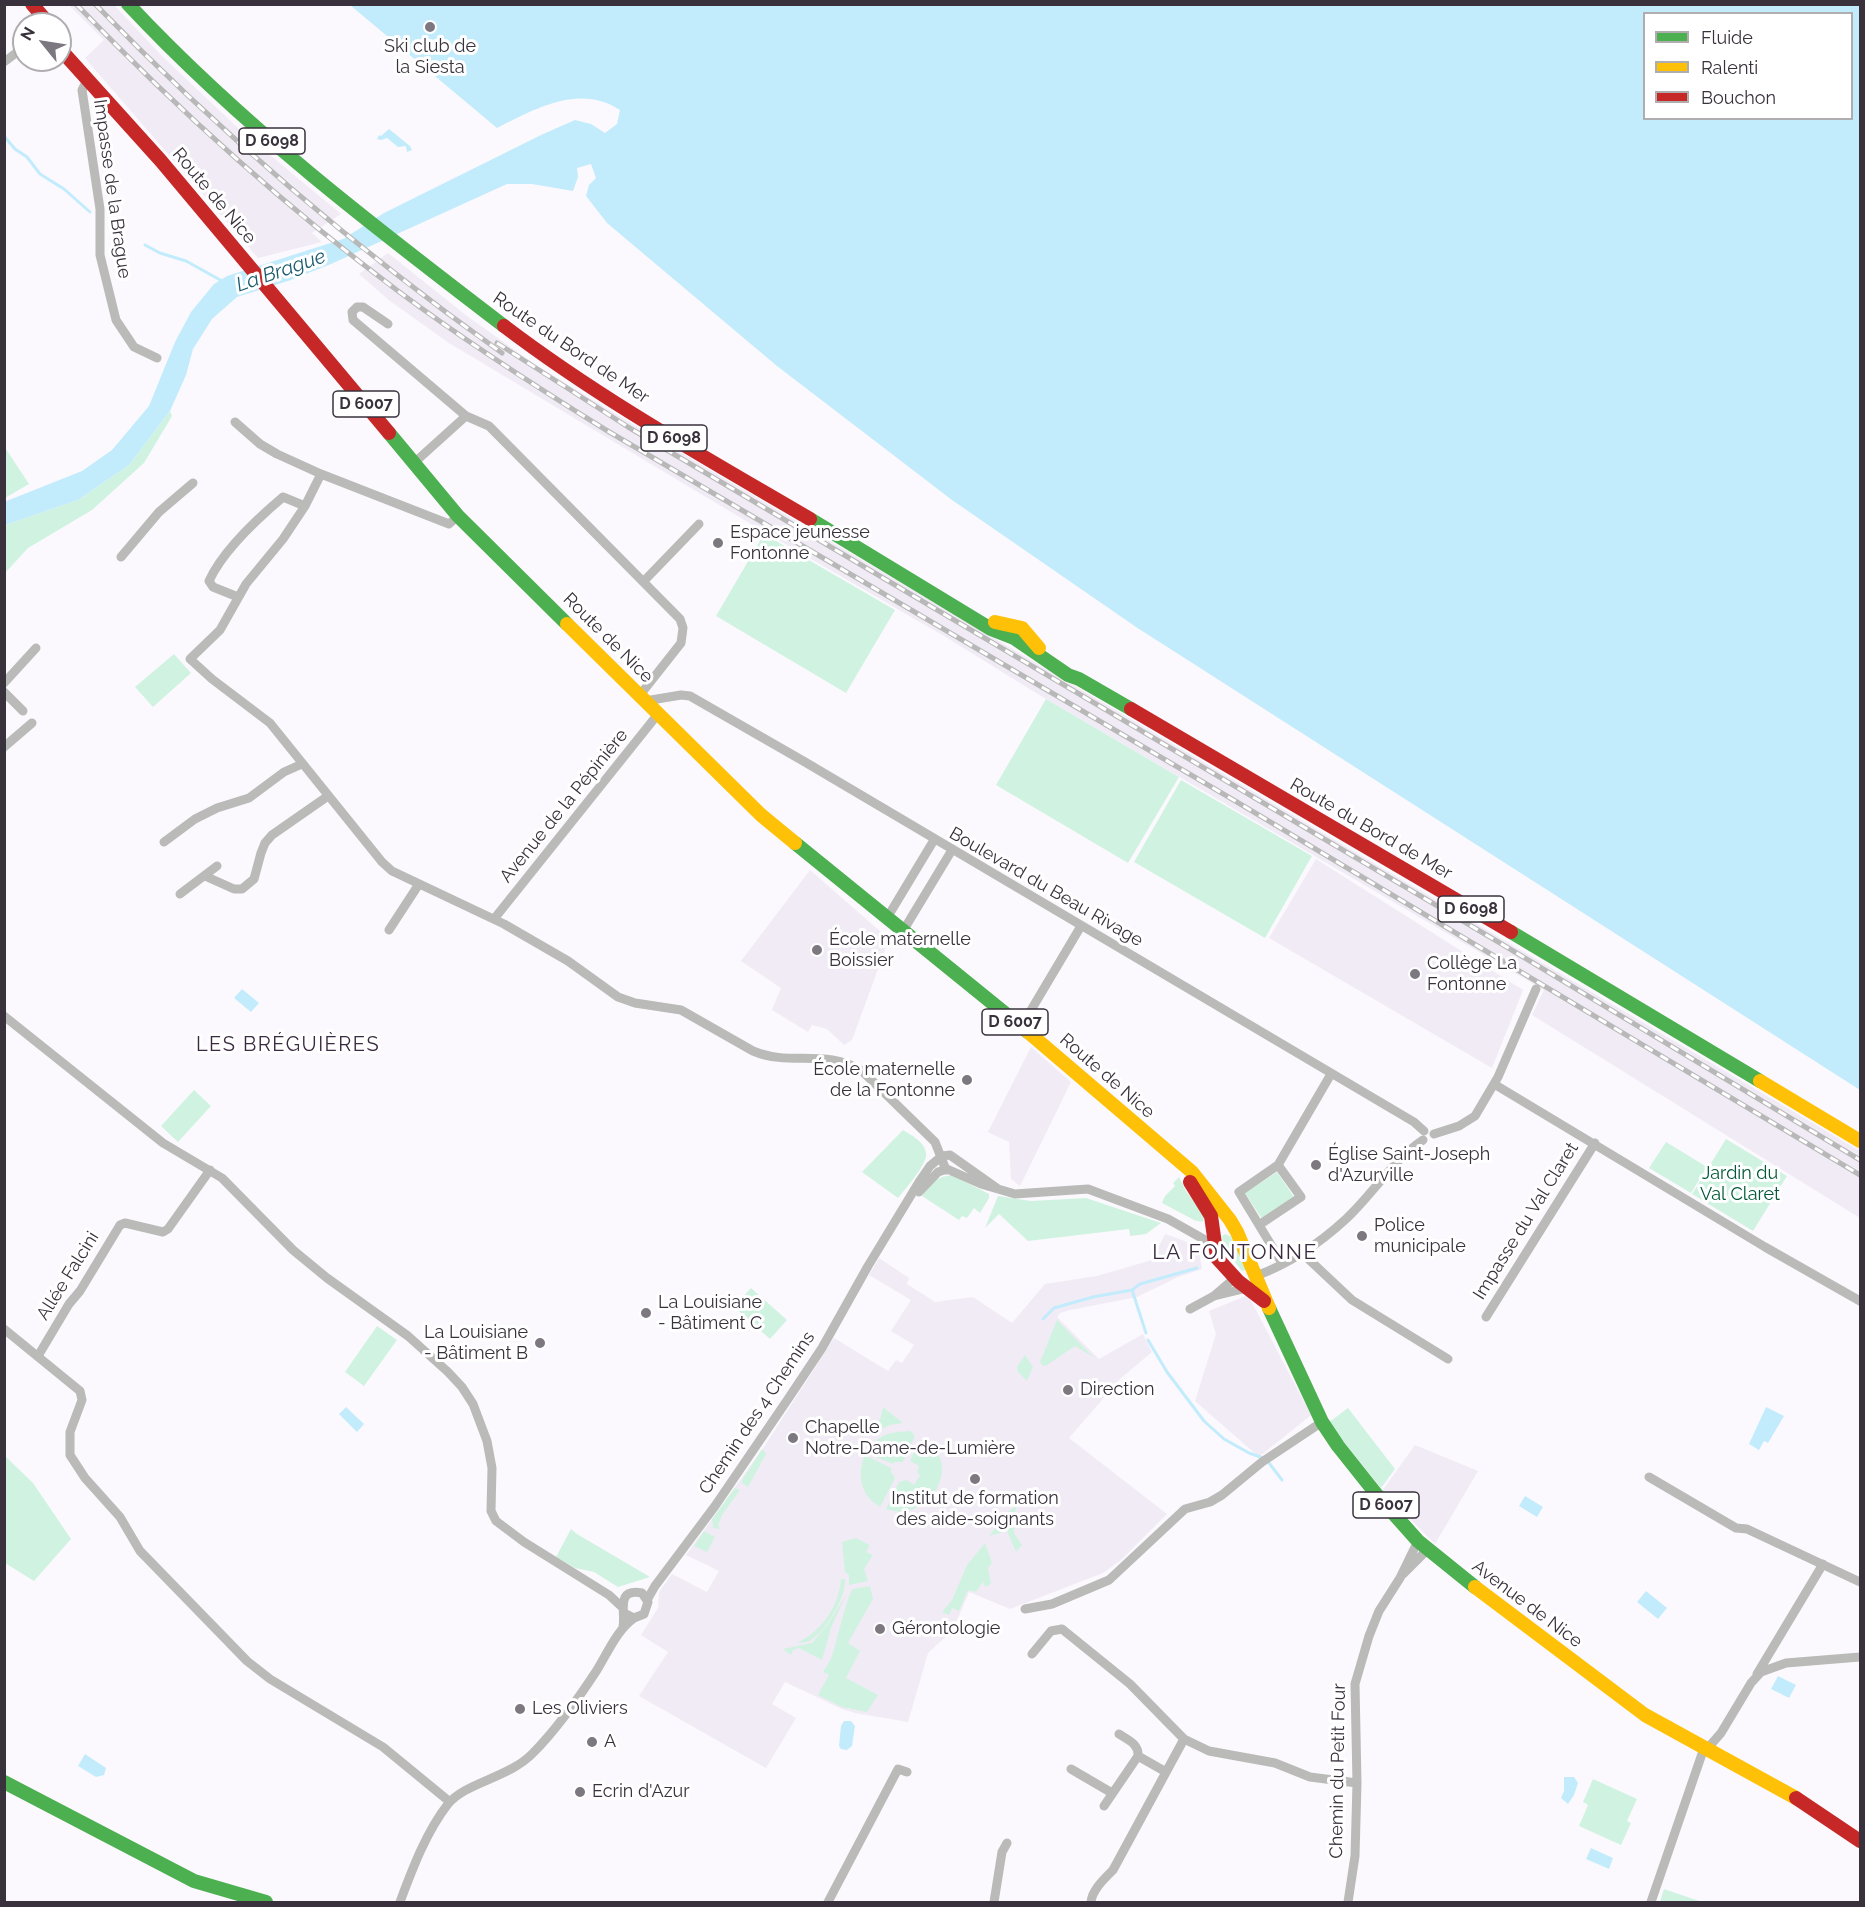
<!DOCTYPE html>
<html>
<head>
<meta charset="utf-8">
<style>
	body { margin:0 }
	#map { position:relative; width:1865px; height:1907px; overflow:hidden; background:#fbf9fd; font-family:Raleway,sans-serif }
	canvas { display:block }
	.frame { position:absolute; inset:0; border:6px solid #39323d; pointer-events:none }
	.legend { position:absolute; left:1643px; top:12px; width:210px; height:108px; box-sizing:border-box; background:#fff; border:2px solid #b0adb1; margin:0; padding:8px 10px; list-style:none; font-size:18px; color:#39323d }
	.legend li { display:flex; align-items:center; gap:12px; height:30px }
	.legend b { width:30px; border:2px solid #b0adb1 }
	.north { position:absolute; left:12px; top:12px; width:60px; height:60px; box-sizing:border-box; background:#fff; border:2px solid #b0adb1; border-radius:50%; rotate:300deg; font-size:16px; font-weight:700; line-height:24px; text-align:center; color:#39323d }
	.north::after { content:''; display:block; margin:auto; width:21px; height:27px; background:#7d7880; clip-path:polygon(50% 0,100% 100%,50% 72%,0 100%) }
</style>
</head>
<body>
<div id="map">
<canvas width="1865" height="1907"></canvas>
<div class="frame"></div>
<ul class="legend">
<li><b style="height:8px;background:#4caf50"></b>Fluide</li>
<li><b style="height:8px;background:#ffc107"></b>Ralenti</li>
<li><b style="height:8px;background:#c62828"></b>Bouchon</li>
</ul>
<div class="north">N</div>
</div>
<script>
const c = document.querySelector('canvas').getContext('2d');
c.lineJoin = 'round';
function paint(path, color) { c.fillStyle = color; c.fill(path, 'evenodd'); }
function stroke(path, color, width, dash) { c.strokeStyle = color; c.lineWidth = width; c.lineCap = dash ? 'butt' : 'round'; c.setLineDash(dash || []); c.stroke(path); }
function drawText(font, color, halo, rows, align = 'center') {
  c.font = font + ' Raleway,sans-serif'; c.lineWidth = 6; c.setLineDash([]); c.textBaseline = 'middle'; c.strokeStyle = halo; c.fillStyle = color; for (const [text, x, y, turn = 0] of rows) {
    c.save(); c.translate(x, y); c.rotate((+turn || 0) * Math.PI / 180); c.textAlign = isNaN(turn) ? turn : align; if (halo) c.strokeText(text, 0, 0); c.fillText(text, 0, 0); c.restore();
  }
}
const built = new Path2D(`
	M 69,5 L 114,5 L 162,56 L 240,130 L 341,214 L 312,233 L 322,242 L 258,258 L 85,58 L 104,40 Z
	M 388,253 L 467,316 L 537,366 L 619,416 L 1860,1151 L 1860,1218 L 1532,1015 L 1544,990 L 1046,699 L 944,636 L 761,530 L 449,343 L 390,301 L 359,274 Z
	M 1316,859 L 1523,990 L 1492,1068 L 1269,938 Z
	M 810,870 L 889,939 L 852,1040 L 844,1045 L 827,1029 L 812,1025 L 808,1032 L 772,1010 L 781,988 L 741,961 Z
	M 1031,1047 L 1071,1082 L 1020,1186 L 1011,1179 L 1009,1142 L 988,1132 Z
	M 1165,1234 L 1198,1246 L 1202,1269 L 1178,1277 L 1137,1297 L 1070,1310 L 1060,1313 L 1057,1317 L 1099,1359 L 1143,1334 L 1152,1352 L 1120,1379 L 1069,1438 L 1167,1514 L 1121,1560 L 1103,1573 L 1010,1609 L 969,1592 L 953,1630 L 928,1653 L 908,1722 L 855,1713 L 842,1709 L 785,1682 L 772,1704 L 796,1718 L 766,1768 L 639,1696 L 668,1652 L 641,1635 L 658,1608 L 659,1592 L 672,1574 L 707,1592 L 719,1571 L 686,1555 L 764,1447 L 834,1338 L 888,1371 L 896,1360 L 902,1363 L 914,1345 L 891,1331 L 911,1300 L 869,1275 L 879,1258 L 909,1278 L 907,1284 L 935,1302 L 973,1297 L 1012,1323 L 1045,1284 L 1097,1276 L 1152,1260 Z
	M 1248,1295 L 1311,1415 L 1259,1457 L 1195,1401 L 1216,1334 L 1209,1311 Z
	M 1415,1445 L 1478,1471 L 1435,1544 L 1382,1491 Z`);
const green = new Path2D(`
	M 170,411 L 172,416 L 144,463 L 92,510 L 28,548 L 5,573 L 5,525 L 78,500 L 129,465 Z
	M 4,446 L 29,484 L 5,498 L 4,498 Z
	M 764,534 L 895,610 L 846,693 L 716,616 Z
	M 174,654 L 191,673 L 153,707 L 135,687 Z
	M 1046,699 L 1179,777 L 1128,863 L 996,785 Z
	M 1181,780 L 1312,856 L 1265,938 L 1134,862 Z
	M 194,1090 L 211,1106 L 178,1142 L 161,1126 Z
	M 903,1130 C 911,1135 925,1142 926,1153 C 928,1164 905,1189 898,1198 L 862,1172 Z
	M 1726,1139 L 1787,1176 L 1753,1231 L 1692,1194 Z
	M 1666,1142 L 1707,1167 L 1691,1193 L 1649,1168 Z
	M 1277,1172 L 1294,1197 L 1262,1219 L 1245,1193 Z
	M 952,1175 L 989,1194 L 989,1198 L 980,1213 L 974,1208 L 967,1218 L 962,1216 L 959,1220 L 922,1196 C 931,1183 936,1177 952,1175 Z
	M 1179,1177 L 1186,1191 L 1205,1217 L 1202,1222 L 1194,1220 L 1162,1203 L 1165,1196 L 1175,1186 L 1173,1183 Z
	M 998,1196 L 1031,1201 L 1086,1198 L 1161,1223 L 1146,1234 L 1130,1236 L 1129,1229 L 1028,1241 L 999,1214 L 985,1228 Z
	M 1225,1234 L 1230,1236 L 1237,1247 L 1246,1270 L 1242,1271 L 1224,1249 L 1222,1236 Z
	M 751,1288 L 787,1320 L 770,1339 L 734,1307 Z
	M 1057,1320 L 1093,1357 L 1075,1346 L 1047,1365 L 1043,1366 L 1040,1362 Z
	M 377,1326 L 397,1340 L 364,1386 L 345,1372 Z
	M 1025,1355 L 1033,1367 L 1027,1381 L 1018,1372 L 1017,1367 Z
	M 883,1407 L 903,1423 L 890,1425 L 873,1433 L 881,1417 Z
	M 1348,1408 L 1395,1469 L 1381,1488 L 1328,1423 Z
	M 910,1431 L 914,1434 L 914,1438 L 903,1462 L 895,1462 L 893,1464 L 871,1455 L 869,1451 C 878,1433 892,1432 910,1431 Z
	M 920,1440 L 927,1441 C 930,1444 934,1448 937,1452 C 955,1481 921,1522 886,1509 L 899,1482 L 907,1480 L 914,1485 L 920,1475 L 917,1472 L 919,1466 L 910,1461 Z
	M 762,1449 L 766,1454 L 748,1487 L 741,1482 Z
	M 4,1455 L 33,1483 L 71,1539 L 34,1581 L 5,1563 Z
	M 867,1456 L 891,1468 L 891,1472 L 895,1478 L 880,1507 C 861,1496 857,1477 864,1457 Z
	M 735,1488 L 740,1490 L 722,1515 L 718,1526 L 721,1529 L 713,1528 L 712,1519 Z
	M 1016,1506 L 1014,1533 L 1022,1545 L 1016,1552 L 1007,1531 L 989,1536 L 1009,1511 Z
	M 571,1529 L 577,1534 L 650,1577 L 618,1587 L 594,1572 L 575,1568 L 556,1557 Z
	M 704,1531 L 715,1537 L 707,1552 L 694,1546 Z
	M 856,1538 L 870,1545 L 866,1552 L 873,1555 L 864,1569 L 868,1581 L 849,1585 L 849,1575 L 845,1572 L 842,1542 Z
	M 985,1543 L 992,1563 L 988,1568 L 991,1584 L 985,1587 L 983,1582 L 976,1592 L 968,1590 L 959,1611 L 952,1608 L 949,1615 L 942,1612 L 952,1600 L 967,1565 Z
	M 841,1579 L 845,1579 C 846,1597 827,1630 811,1640 C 808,1643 802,1642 797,1643 C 822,1631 839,1606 841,1579 Z
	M 870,1586 L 873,1599 L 848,1643 L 860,1651 L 846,1678 L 878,1695 L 867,1712 L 842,1707 L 818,1695 L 829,1675 L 823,1672 C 826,1667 831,1660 832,1656 C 839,1633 843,1611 852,1589 Z
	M 846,1595 L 831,1628 L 822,1660 L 799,1648 L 793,1650 L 791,1655 L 783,1649 L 812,1643 L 828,1624 Z
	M 1593,1779 L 1637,1799 L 1627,1821 L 1631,1823 L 1621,1845 L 1579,1826 L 1588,1805 L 1583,1802 Z
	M 1664,1889 L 1702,1902 L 1660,1902 Z`);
const water = new Path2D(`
	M 350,5 L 1860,5 L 1860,1090 L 1136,627 L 952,500 L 777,366 L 607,223 L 586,196 L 589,185 L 596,178 L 591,164 L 577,168 L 578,177 L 573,191 L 532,184 L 507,184 L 331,264 L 291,280 L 237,297 L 212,319 L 193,349 L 186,375 L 170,411 L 129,465 L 78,500 L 5,525 L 4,502 L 82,471 L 112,450 L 149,406 L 175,342 L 191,312 L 214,284 L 227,276 L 343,239 L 384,213 L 541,135 L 575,120 L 591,124 L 605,133 L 617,124 L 620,110 C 580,83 534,109 497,128 ZM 1644,14 L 1852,14 L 1852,118 L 1644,118 Z
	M 389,129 L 410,146 L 412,150 L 407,152 L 406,146 L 398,147 L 387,138 L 381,140 L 377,139 L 379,135 L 381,136 Z
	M 242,989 L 259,1003 L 251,1012 L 234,998 Z
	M 346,1407 L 364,1424 L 357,1432 L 339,1414 Z
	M 1766,1407 L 1784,1416 L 1768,1443 L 1764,1441 L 1759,1450 L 1749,1444 Z
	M 1525,1496 L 1543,1507 L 1537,1517 L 1519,1506 Z
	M 1646,1591 L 1667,1608 L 1658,1619 L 1637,1602 Z
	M 1778,1676 L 1796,1685 L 1789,1698 L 1771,1689 Z
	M 844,1721 L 851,1721 L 855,1726 L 852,1746 L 847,1750 L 841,1749 L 839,1746 L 841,1726 Z
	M 85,1754 L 106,1768 L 104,1775 L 96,1777 L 78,1766 Z
	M 1564,1777 L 1574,1777 L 1578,1783 L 1574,1795 L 1568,1804 L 1561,1798 L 1564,1791 Z
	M 1591,1848 L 1613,1858 L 1609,1869 L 1586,1859 Z`);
const stream = new Path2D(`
	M 4,136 L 15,149 L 27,157 L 40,174 L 64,189 L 90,212
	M 145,245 L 160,253 L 186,261 L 222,281
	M 1043,1319 L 1054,1308 L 1093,1297 L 1132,1290
	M 1146,1333 L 1132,1290 L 1140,1284 L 1197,1268
	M 1148,1340 L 1167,1372 L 1204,1421 L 1224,1439 L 1249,1453 L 1266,1459 L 1282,1480`);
const street = new Path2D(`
	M 34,24 L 35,23
	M 4,62 L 24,47
	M 88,78 L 82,90 L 100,209 L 100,255 L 116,320 L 134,347 L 157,358
	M 388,324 L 363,307 L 357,307 L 352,312 L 353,320 L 466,416 L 489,426 L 680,619 L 683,628 L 681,643 L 640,695
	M 235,422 L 260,444 L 277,454 L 321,474 L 449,524 L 458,516
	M 415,462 L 466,416
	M 321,474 L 305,506 L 283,539 L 246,584 L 220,630 L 190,659 L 212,679 L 270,723 L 382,862 L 392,871 L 504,924 L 568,961 L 618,997 L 635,1003 L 681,1010 L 753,1051 C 791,1067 825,1048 862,1071 L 935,1142 L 946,1170
	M 121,557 L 159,512 L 193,483
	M 644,581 L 699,524
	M 238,597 L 213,587 L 209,581 C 223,550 257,519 283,497 L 305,506
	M 4,683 L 36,648
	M 4,692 L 23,711
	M 645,701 L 681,695 L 690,696 L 805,762 L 1414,1122 L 1424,1131
	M 4,747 L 32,723
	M 164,842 L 195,819 L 217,808 L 249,798 L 284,772 L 302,764
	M 205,876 L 234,889 L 242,889 L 254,879 L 261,853 L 265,843 L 272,835 L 328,796
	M 180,894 L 217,866
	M 887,918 L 934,840
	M 494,919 L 658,714
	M 389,930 L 419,884
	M 903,931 L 952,850
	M 4,1016 L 163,1143 L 222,1178 L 293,1250 L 327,1278 L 408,1336 L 448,1372 L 462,1387 L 473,1404 L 487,1441 L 492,1468 L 491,1511 L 496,1521 L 524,1542 L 609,1595 L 622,1607
	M 1021,1027 L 1081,926
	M 1494,1084 L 1765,1247 L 1860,1301
	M 1434,1134 L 1459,1126 L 1475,1116 L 1498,1077 L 1536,989
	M 1278,1165 L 1331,1074
	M 919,1192 L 938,1172 L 947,1169 L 981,1184 L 1015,1194 L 1088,1189 L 1168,1219 L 1214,1245
	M 1259,1225 L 1301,1197 L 1278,1165 L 1239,1192 L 1282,1263
	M 1302,1253 L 1352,1300 L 1448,1359
	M 1256,1276 C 1288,1264 1320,1243 1346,1219 C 1373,1194 1392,1161 1423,1140
	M 1214,1296 L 1247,1288
	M 1190,1309 L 1214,1296 L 1235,1278
	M 1486,1317 L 1595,1143
	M 4,1329 L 80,1391 L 82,1400 L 70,1432 L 70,1455 L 85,1478 L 120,1517 L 140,1551 L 247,1661 L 270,1679 L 383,1747 L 450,1802
	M 38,1356 L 69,1304 L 80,1291 L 120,1225 L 125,1223 L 163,1232 L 168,1229 L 210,1170
	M 1649,1477 L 1736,1528 L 1747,1529 L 1860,1582
	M 1403,1574 L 1427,1550
	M 647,1600 L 655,1586 L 715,1506 L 788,1399 L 822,1348 L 868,1266 L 919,1182 L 930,1166 L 942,1156 L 950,1155 L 998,1189
	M 1025,1609 L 1052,1604 L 1109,1580 L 1185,1509 L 1210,1502 L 1222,1495 L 1262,1462 L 1322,1422
	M 623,1627 C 626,1612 615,1588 642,1593 L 648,1602 L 644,1614 L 634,1618 L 624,1613
	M 1032,1654 L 1051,1631 L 1062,1629 L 1130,1684 L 1184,1739 L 1209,1751 L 1275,1763 L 1310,1777 L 1357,1783
	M 1757,1674 L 1823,1564
	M 1119,1734 C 1128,1740 1139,1744 1138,1756
	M 1707,1749 L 1721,1733 L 1751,1683 L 1761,1672 L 1786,1663 L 1860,1657
	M 1071,1769 L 1112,1793
	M 1104,1806 L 1138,1756 L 1166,1772
	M 400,1902 C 412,1870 426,1832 448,1804 C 466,1782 509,1778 533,1753 C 558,1728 578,1699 597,1670 C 608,1652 617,1630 634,1618
	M 828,1902 L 898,1769 L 907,1772
	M 994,1902 L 1002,1852 L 1007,1843
	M 1091,1902 C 1092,1890 1105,1878 1113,1870 L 1184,1739
	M 1348,1902 L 1355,1856 L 1357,1783 L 1355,1684 L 1369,1636 L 1379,1611 L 1400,1578 L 1418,1541
	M 1651,1902 L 1704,1748`);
const fast = new Path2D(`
	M 128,4 C 241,125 373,226 504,326
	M 389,433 L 458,516 L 567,624
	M 810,519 L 991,629 L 1014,638 L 1068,675 L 1079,679 L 1131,709
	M 795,843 L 1028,1032
	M 1511,932 L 1760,1081
	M 1269,1308 L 1322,1422 L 1338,1446 L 1377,1495 L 1418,1541 L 1475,1587
	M 4,1782 L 194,1881 L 266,1902`);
const slow = new Path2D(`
	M 995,622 L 1022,628 L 1039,648
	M 567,624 L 761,815 L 795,843
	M 1028,1032 L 1192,1172 L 1230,1220 L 1237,1232 L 1269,1308
	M 1760,1081 L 1860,1141
	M 1475,1587 L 1645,1715 L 1796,1798`);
const jam = new Path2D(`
	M 32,4 L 49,24
	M 60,49 L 161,161 L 389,433
	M 504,326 C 600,399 706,458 810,519
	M 1131,709 L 1511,932
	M 1190,1182 L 1211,1216 L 1217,1258 L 1238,1281 L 1264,1301
	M 1796,1798 L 1860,1841`);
const rail = new Path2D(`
	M 76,4 C 176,108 283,205 398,291 C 465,341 535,386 606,430 L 1242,805 L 1860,1175
	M 95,4 C 220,133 356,249 502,353
	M 497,343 L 628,427 L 1500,943 L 1860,1160`);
const markers = [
	[430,27,6,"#7d7880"],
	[718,543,6,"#7d7880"],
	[817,950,6,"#7d7880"],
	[1415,974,6,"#7d7880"],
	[967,1080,6,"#7d7880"],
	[1316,1165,6,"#7d7880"],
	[1362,1236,6,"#7d7880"],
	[646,1313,6,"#7d7880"],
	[540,1343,6,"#7d7880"],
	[1068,1390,6,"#7d7880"],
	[793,1438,6,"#7d7880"],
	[975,1479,6,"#7d7880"],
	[880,1629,6,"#7d7880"],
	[520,1709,6,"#7d7880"],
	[592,1742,6,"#7d7880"],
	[580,1792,6,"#7d7880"]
];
const shields = [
	[272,141,66],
	[366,404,66],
	[674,438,66],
	[1471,909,66],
	[1015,1022,66],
	[1386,1505,66]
];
const shieldNames = [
	["D 6098",272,141],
	["D 6007",366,404],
	["D 6098",674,438],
	["D 6098",1471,909],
	["D 6007",1015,1022],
	["D 6007",1386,1505]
];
const poiNames = [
	["Ski club de",430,47,"center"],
	["la Siesta",430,68,"center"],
	["Espace jeunesse",730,533],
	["Fontonne",730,554],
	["École maternelle",829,940],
	["Boissier",829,961],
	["Collège La",1427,964],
	["Fontonne",1427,985],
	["École maternelle",955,1070,"right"],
	["de la Fontonne",955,1091,"right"],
	["Église Saint-Joseph",1328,1155],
	["d'Azurville",1328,1176],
	["Police",1374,1226],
	["municipale",1374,1247],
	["La Louisiane",658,1303],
	["- Bâtiment C",658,1324],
	["La Louisiane",528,1333,"right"],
	["- Bâtiment B",528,1354,"right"],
	["Direction",1080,1390],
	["Chapelle",805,1428],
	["Notre-Dame-de-Lumière",805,1449],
	["Institut de formation",975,1499,"center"],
	["des aide-soignants",975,1520,"center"],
	["Gérontologie",892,1629],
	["Les Oliviers",532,1709],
	["A",604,1742],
	["Ecrin d'Azur",592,1792]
];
const streetNames = [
	["Impasse de la Brague",112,189,82],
	["Route de Nice",214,196,50],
	["Route du Bord de Mer",571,348,34],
	["Route de Nice",608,638,45],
	["Avenue de la Pépinière",564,806,-51],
	["Route du Bord de Mer",1371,829,30],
	["Boulevard du Beau Rivage",1046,887,30],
	["Route de Nice",1107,1076,41],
	["Impasse du Val Claret",1526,1221,-58],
	["Allée Falcini",68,1276,-58],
	["Chemin des 4 Chemins",757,1413,-56],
	["Avenue de Nice",1527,1604,37],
	["Chemin du Petit Four",1338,1771,-89]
];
const parkNames = [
	["Jardin du",1740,1174],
	["Val Claret",1740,1195]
];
const waterNames = [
	["La Brague",281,271,-19]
];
const neighbourhoodNames = [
	["LES BRÉGUIÈRES",288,1045]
];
const quarterNames = [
	["LA FONTONNE",1235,1253]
];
paint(built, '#f1ebf5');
paint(green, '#d0f3e1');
paint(water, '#c2ecfc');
stroke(stream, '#c2ecfc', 3);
stroke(street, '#babab8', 9);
stroke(fast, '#4caf50', 14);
stroke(slow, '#ffc107', 14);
stroke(jam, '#c62828', 14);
stroke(rail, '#b8b8b8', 5);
stroke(rail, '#fff', 3, [9]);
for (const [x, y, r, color] of markers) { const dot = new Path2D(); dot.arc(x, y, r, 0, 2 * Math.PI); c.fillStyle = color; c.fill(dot); stroke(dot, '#fff', 2); }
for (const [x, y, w] of shields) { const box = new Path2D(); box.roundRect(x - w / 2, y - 13, w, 26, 4.5); c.fillStyle = '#fff'; c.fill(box); stroke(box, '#39323d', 1.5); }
drawText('bold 16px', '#39323d', null, shieldNames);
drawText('18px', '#39323d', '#fff', poiNames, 'left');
drawText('18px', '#39323d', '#fff', streetNames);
drawText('18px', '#005838', '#fff', parkNames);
drawText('italic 20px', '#1a5a6d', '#fff', waterNames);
c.letterSpacing = '1.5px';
drawText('20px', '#392a41', '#fff', neighbourhoodNames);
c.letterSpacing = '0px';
c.letterSpacing = '1.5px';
drawText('21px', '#392a41', '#fff', quarterNames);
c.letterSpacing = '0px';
</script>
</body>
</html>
